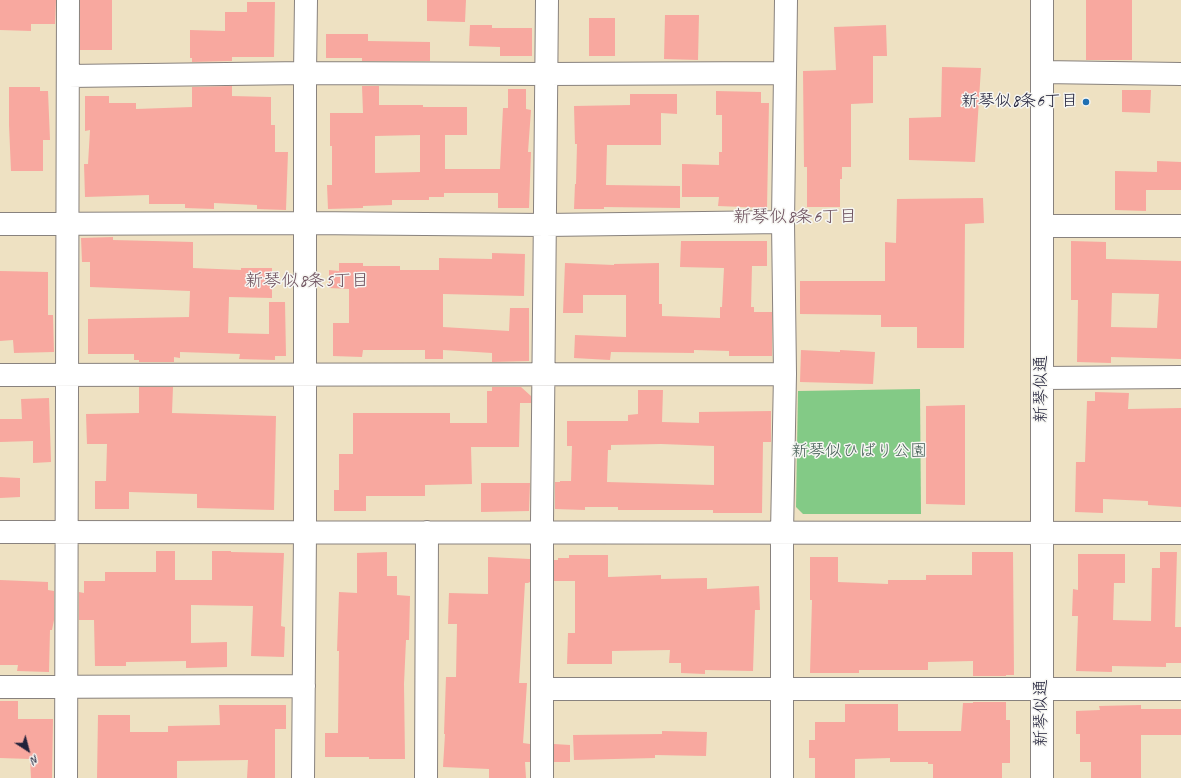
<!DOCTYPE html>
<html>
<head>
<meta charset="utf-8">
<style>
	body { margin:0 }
	#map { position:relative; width:1181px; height:778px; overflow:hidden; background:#eee1c2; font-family:Caveat,sans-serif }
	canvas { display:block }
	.north { position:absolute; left:8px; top:730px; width:40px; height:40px; -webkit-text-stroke:3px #f6f6f2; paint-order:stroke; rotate:144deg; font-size:11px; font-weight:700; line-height:16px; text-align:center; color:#22223b }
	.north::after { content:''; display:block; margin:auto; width:14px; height:18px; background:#22223b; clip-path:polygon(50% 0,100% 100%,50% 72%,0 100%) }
</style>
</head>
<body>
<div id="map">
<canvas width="1181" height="778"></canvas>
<div class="north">N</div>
</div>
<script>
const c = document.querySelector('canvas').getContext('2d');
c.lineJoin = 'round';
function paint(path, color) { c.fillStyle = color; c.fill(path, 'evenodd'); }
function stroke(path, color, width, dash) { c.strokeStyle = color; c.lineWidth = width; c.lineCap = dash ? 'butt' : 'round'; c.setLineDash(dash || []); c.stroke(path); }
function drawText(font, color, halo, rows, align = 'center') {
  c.font = font + ' Caveat,"Klee One",sans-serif'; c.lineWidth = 3; c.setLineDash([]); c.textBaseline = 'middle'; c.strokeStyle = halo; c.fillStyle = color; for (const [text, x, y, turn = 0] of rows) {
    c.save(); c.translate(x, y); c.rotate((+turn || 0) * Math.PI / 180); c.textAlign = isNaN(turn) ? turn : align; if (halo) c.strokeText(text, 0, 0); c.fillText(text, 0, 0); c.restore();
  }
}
const green = new Path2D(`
	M 920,389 L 921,514 L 803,514 L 796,507 L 798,391 Z`);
const building = new Path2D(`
	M 0,0 L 56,0 L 55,24 L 31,24 L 31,31 L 0,30 Z
	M 80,0 L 112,0 L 112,50 L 80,50 Z
	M 427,0 L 466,0 L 465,22 L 427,21 Z
	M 1086,0 L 1132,0 L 1132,60 L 1086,60 Z
	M 247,2 L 275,2 L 274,57 L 232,57 L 232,61 L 192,62 L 192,58 L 190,58 L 190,30 L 225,31 L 225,12 L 247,12 Z
	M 665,15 L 699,15 L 698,60 L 664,59 Z
	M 589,18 L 615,18 L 615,56 L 589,56 Z
	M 470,25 L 492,25 L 492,28 L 532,28 L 532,56 L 500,56 L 500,47 L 469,46 Z
	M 886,25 L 887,56 L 873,56 L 873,103 L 851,104 L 851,167 L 842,167 L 842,179 L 840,179 L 840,207 L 807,207 L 807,167 L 804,167 L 803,71 L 836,70 L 834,27 Z
	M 326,34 L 368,34 L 368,41 L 430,42 L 430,61 L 362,61 L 362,58 L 326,58 Z
	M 942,67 L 981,68 L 975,162 L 909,160 L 909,118 L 941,117 Z
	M 232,86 L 232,96 L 271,97 L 271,125 L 275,125 L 275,152 L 288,152 L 286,210 L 257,209 L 257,205 L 214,203 L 214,209 L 185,208 L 185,204 L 149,204 L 149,195 L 85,197 L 84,164 L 88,164 L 90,130 L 85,131 L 85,96 L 109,96 L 109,103 L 136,103 L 136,109 L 192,107 L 192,87 Z
	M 362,86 L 379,86 L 379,105 L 423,105 L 423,107 L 467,107 L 467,135 L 445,135 L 445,169 L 500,169 L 503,108 L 508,108 L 508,89 L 526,89 L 526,109 L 531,110 L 528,152 L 531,152 L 529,208 L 498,208 L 498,193 L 444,193 L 444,197 L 429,197 L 429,200 L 392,200 L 392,205 L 363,206 L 363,208 L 328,209 L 327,185 L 332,185 L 332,146 L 330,146 L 330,113 L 363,113 ZM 420,135 L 420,172 L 375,173 L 375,136 Z
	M 9,87 L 40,87 L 40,91 L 48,91 L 50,140 L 43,140 L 43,171 L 11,171 L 9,125 Z
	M 1122,90 L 1151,90 L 1150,113 L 1122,112 Z
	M 716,91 L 761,92 L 761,103 L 769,103 L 767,208 L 718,206 L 719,197 L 682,197 L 682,164 L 719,165 L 719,152 L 722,152 L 722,115 L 716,115 Z
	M 630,94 L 677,94 L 677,114 L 661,113 L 661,145 L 607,145 L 606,185 L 680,186 L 680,208 L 604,207 L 604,209 L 574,209 L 575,184 L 576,184 L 577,144 L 575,144 L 574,106 L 630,105 Z
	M 1157,161 L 1181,162 L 1181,190 L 1146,190 L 1146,211 L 1115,210 L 1115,171 L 1157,172 Z
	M 983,198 L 984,223 L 965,224 L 964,348 L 917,348 L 917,327 L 881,327 L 881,315 L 800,314 L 800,281 L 885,281 L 885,242 L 896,243 L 897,199 Z
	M 113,237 L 113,240 L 193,242 L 193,268 L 241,270 L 241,268 L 272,268 L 272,298 L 229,297 L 228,333 L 269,334 L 269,302 L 285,302 L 286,356 L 275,356 L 275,360 L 239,359 L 240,354 L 180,352 L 180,358 L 174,357 L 174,362 L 139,362 L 139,360 L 134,360 L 134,354 L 88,354 L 88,319 L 189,317 L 190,291 L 90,287 L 90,262 L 82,262 L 81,238 Z
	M 681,241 L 767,241 L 767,266 L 752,266 L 751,307 L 754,307 L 754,312 L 772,312 L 772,356 L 729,356 L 729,351 L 694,350 L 694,353 L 611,352 L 610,360 L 574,358 L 575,335 L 626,337 L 626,295 L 583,295 L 583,313 L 563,313 L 565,263 L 614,265 L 614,264 L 659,263 L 659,304 L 662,304 L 662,316 L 720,318 L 720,307 L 722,307 L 724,268 L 680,267 Z
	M 1071,241 L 1106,242 L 1106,259 L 1181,261 L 1181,359 L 1111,357 L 1111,363 L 1077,362 L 1078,300 L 1071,300 ZM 1112,293 L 1159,294 L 1157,328 L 1111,327 Z
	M 492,253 L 525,254 L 524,296 L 443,294 L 443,327 L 509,331 L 510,308 L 529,308 L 529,361 L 492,362 L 492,353 L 443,350 L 443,359 L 425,359 L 425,350 L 363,350 L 362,357 L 333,356 L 333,323 L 349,323 L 349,289 L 329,288 L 329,270 L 339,271 L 339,263 L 363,263 L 363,266 L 400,266 L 400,270 L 439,270 L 439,258 L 492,259 Z
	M 0,271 L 48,272 L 48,315 L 53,315 L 54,352 L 14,353 L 13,340 L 0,341 Z
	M 801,350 L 840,352 L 840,350 L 875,352 L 873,384 L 800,382 Z
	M 139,387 L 173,387 L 172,413 L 276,416 L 274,510 L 197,508 L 197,494 L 129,492 L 129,509 L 95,509 L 95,481 L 106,481 L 107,444 L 87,444 L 86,414 L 139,413 Z
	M 492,387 L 521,387 L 531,396 L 531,403 L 520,403 L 519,447 L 471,447 L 472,484 L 425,485 L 425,496 L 366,496 L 366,511 L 334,511 L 334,490 L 339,490 L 339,454 L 353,454 L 353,413 L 450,413 L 450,423 L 487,423 L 487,391 L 492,391 Z
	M 638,390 L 663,390 L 662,422 L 699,423 L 699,412 L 771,411 L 771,442 L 763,442 L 762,513 L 713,513 L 713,510 L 618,510 L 618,507 L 585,507 L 585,510 L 555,509 L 555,482 L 560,482 L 560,481 L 571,481 L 572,446 L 567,446 L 567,421 L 628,421 L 628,415 L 638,414 ZM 661,444 L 714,446 L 714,485 L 607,482 L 608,450 L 611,450 L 611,445 Z
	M 1095,392 L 1129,393 L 1128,409 L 1181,408 L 1181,507 L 1148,505 L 1148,501 L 1103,499 L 1103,513 L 1075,512 L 1076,462 L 1085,462 L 1087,401 L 1095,401 Z
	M 49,398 L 51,462 L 33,463 L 33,441 L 0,442 L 0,419 L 22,419 L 21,399 Z
	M 965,405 L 965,505 L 926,504 L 926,406 Z
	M 0,477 L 20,478 L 20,497 L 0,498 Z
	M 481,483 L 530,483 L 529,511 L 481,512 Z
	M 156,551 L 175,551 L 175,580 L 212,580 L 212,551 L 231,551 L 231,552 L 284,553 L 281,626 L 285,627 L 284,657 L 251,656 L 253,606 L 191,605 L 191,643 L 227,642 L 227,667 L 186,668 L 186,661 L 126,662 L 126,666 L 95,666 L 94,620 L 79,620 L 79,592 L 84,593 L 84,581 L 105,581 L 105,572 L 156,572 Z
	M 387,552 L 387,576 L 397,576 L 397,595 L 410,596 L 409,640 L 406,640 L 404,684 L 405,759 L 369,759 L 369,757 L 325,757 L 325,733 L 338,733 L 339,651 L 337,651 L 339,592 L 357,593 L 357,553 Z
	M 972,552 L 1013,552 L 1014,675 L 1006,675 L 1006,676 L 973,676 L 973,661 L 928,662 L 928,670 L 859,670 L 859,673 L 810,673 L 812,600 L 810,600 L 810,557 L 838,557 L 838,582 L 888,584 L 888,580 L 926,580 L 926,575 L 972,575 Z
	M 1160,552 L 1177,552 L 1175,627 L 1181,627 L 1181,663 L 1166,663 L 1166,667 L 1112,666 L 1112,672 L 1076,671 L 1078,616 L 1072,616 L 1073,589 L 1078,590 L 1078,554 L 1125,554 L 1125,583 L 1114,583 L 1113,620 L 1151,621 L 1152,568 L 1160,568 Z
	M 569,555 L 608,555 L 608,577 L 661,575 L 661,579 L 707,578 L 707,589 L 759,586 L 760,610 L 755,610 L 753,671 L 705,670 L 705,674 L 681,673 L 681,663 L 669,663 L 670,650 L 612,651 L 612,664 L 567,664 L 568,633 L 575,633 L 575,581 L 554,581 L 554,560 L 558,560 L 558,558 L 569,558 Z
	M 488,557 L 530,559 L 530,582 L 528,583 L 525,583 L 519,683 L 527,683 L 523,743 L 530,744 L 530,762 L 525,762 L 526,778 L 489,778 L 489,769 L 443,767 L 445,734 L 444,734 L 446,677 L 456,677 L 457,624 L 448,624 L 449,593 L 488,594 Z
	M 0,580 L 48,582 L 48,590 L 54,591 L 54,620 L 52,630 L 50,630 L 49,672 L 17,671 L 18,665 L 0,665 Z
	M 0,701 L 18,701 L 18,719 L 53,719 L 52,778 L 31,778 L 30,759 L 0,758 Z
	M 973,702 L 1006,702 L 1006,720 L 1010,720 L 1010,763 L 1002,763 L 1002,778 L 933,778 L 933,764 L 928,764 L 928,762 L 890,762 L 890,758 L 855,759 L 855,778 L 815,778 L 815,758 L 809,758 L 809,740 L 815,740 L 815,722 L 845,722 L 845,704 L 898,704 L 898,731 L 961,731 L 963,703 L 973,703 Z
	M 219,705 L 286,705 L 286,729 L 275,729 L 275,778 L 247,778 L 248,760 L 177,761 L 177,778 L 97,778 L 98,715 L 130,715 L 130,732 L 168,732 L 168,726 L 220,725 Z
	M 1141,705 L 1141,709 L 1181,709 L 1181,735 L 1141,735 L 1141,778 L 1091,778 L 1091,762 L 1080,762 L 1080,734 L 1076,734 L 1076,711 L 1100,710 L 1099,706 Z
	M 662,731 L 707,732 L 706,756 L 655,755 L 655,758 L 574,760 L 573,735 L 662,734 Z
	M 554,744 L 570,745 L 570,762 L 554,762 Z`);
const minor = new Path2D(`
	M 1042,72 L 1181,74
	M 68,76 L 305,73 L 546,74 L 784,73
	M 0,224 L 305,223 L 545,225 L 783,222
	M 1042,226 L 1181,226
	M 0,375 L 785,374
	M 1042,378 L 1181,377
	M 0,532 L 1181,533
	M 0,687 L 304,686
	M 542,689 L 1181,689
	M 66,778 L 68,0
	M 303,778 L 305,532 L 305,73 L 306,0
	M 426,778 L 427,532
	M 542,778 L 542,521 L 547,0
	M 782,778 L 782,533 L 785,374 L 783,222 L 786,0
	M 1042,778 L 1042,0`);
const markers = [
	[1086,102,4,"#1f6fb2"]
];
const poiNames = [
	["新琴似8条6丁目",1078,102]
];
const streetNames = [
	["新琴似通",1042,389,-90],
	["新琴似通",1042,713,-90]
];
const parkNames = [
	["新琴似ひばり公園",859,452]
];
const neighbourhoodNames = [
	["新琴似8条6丁目",795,217],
	["新琴似8条5丁目",307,281]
];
paint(green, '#83ca86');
paint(building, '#f8a89f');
stroke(minor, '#88827e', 24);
stroke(minor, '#fff', 22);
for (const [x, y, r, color] of markers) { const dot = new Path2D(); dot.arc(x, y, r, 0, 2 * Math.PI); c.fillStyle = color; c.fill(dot); stroke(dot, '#f6f6f2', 1.5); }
drawText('17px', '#22223b', '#f6f6f2', poiNames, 'right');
drawText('17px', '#22223b', '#f6f6f2', streetNames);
drawText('17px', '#445d55', '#f6f6f2', parkNames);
drawText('18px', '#6d515e', '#f6f6f2', neighbourhoodNames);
</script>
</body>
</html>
